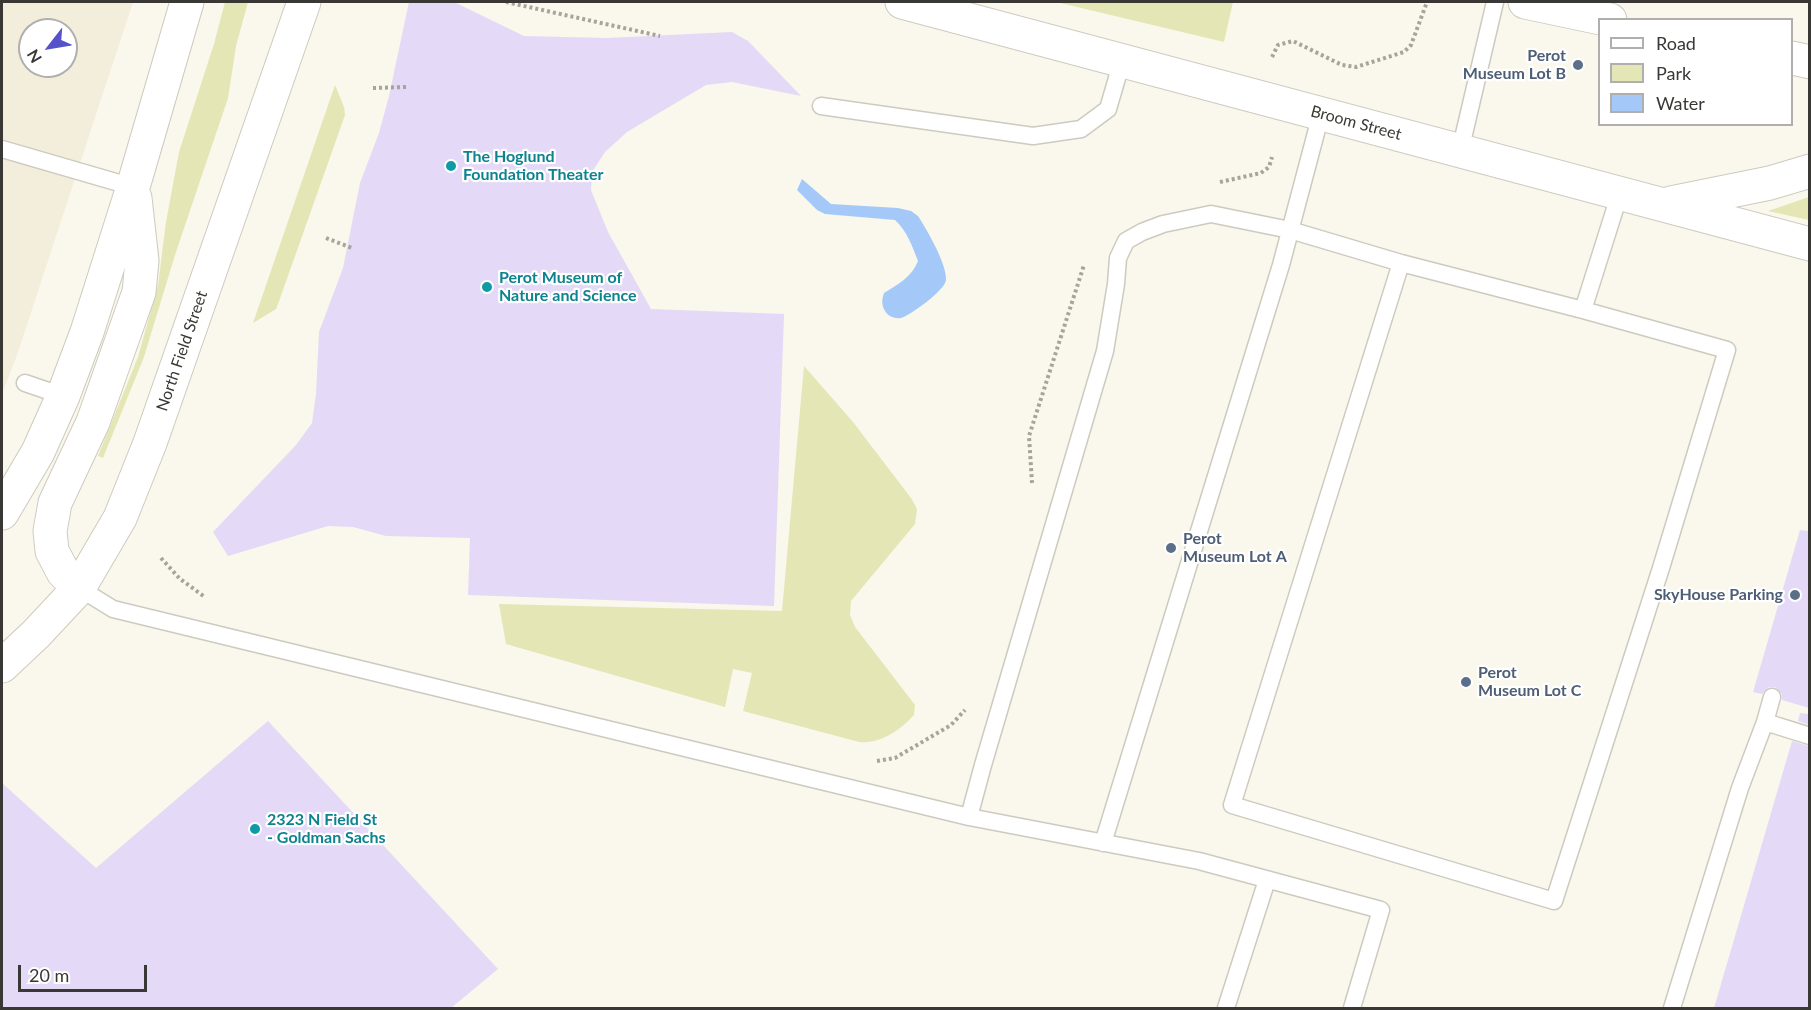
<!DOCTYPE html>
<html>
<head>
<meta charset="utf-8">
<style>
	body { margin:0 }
	#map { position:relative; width:1811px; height:1010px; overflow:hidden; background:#faf7ec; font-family:Lato,sans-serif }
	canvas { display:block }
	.frame { position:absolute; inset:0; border:3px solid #393834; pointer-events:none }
	.legend { position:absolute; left:1598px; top:18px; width:195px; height:108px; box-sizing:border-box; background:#fff; border:2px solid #b0afae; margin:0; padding:8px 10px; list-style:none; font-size:18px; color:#393834 }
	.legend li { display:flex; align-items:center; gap:12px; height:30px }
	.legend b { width:30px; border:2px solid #b0afae }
	.north { position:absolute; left:18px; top:18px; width:60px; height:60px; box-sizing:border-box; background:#fff; border:2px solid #b0afae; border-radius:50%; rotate:239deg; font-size:16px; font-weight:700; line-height:24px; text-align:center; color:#393834 }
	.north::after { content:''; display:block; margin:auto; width:21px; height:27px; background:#5652c9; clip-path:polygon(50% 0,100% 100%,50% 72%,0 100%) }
	.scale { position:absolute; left:18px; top:965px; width:129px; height:27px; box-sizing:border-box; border:3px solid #393834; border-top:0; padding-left:8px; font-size:18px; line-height:21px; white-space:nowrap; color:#393834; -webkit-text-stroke:4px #fff; paint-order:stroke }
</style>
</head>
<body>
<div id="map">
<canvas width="1811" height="1010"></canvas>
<div class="frame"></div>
<ul class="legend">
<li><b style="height:8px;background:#fff"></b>Road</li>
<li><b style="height:16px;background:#e4e6b5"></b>Park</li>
<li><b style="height:16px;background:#a4c9f9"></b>Water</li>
</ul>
<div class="north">N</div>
<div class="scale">20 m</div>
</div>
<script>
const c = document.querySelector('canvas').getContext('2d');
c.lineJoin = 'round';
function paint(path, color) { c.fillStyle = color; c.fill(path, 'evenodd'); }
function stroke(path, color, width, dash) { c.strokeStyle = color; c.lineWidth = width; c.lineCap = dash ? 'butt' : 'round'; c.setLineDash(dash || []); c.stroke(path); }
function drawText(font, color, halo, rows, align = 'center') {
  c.font = font + ' Lato,sans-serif'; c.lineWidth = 4.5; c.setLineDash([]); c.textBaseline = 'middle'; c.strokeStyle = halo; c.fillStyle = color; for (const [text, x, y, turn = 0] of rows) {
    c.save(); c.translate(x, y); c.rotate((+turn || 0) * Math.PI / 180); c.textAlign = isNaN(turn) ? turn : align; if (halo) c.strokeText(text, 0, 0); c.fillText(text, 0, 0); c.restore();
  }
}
const built = new Path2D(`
	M 2,2 L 133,2 L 17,355 L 2,394 ZM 30,30 L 66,30 L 66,66 L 30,66 Z`);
const green = new Path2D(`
	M 225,2 L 248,2 L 236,46 L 228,98 L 175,255 L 144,357 L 103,458 L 98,456 L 138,357 L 158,285 L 166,222 L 179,152 L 214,44 Z
	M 1056,2 L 1233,2 L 1224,42 Z
	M 335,85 L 344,107 L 345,115 L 278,304 L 276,309 L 253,323 Z
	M 1809,197 L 1809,220 L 1768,211 Z
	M 804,366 L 853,422 L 911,498 L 917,509 L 915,524 L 851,601 L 850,615 L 855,627 L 915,705 L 914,715 C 900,730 881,744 859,742 L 743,711 L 752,673 L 733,669 L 725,707 L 506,644 L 499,604 L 782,611 Z`);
const water = new Path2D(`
	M 802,179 L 831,204 L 898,208 L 911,211 L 918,216 C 927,230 947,264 946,280 C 945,290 911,315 901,318 C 894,319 888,316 885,311 C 881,304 882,299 884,293 C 898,284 912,277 918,261 C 912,246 907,231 895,220 L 825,214 L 817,210 L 797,190 Z`);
const building = new Path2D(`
	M 409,2 L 454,2 L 524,36 L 607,38 L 732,32 L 748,41 L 801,96 L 732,82 L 706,85 L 627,132 L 605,152 L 592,172 L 591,190 L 608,232 L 651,309 L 784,314 L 774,606 L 468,595 L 470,538 L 386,536 L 353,527 L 328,526 L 228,556 L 213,532 L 296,445 L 312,423 L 316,394 L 319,332 L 343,268 L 360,183 L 379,133 L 389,96 Z
	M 1800,530 L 1809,531 L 1809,708 L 1782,700 L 1782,694 L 1775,687 L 1769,687 L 1762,694 L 1753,692 Z
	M 1800,713 L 1809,714 L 1809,725 L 1798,721 Z
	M 268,721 L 498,969 L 451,1008 L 2,1008 L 2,783 L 96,868 Z
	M 1792,741 L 1809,746 L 1809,1008 L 1714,1008 Z`);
const path = new Path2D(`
	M 506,2 L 660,36
	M 1272,57 L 1278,45 L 1293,41 L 1342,65 L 1356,67 L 1404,52 L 1411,45 L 1427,2
	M 373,88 L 406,87
	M 1220,182 L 1261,173 L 1269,167 L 1272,157
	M 326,238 L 352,248
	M 1032,483 L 1029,436 L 1084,265
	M 161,558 L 180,579 L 205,597
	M 877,761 L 895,758 L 951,725 L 965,710`);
const service = new Path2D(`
	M 821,106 L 1033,136 L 1081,129 L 1108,109 L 1122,61
	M 2,149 L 133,187
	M 1460,151 L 1495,2
	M 1583,310 L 1620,193
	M 25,383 L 63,396
	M 79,588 L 113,609 L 969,817
	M 1765,722 L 1772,697
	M 1103,843 L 1281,265 L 1321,114
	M 1226,1008 L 1267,880
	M 1352,1008 L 1381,910 L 1199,861 L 969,817 L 983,765 L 1105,351 L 1116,284 L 1118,258 L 1126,241 L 1142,232 L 1163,224 L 1211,214 L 1290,230 L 1401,263 L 1583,310 L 1727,350 L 1661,568 L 1554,901 L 1232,805 L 1401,263
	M 1672,1008 L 1740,788 L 1765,722 L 1810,736`);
const secondary = new Path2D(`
	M 902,2 L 1810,244
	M 1671,203 L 1770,183 L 1810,171
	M 2,513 L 38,452 L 63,396 L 87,332 L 133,187 L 187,2
	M 79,588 L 63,572 L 52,551 L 50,531 L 55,503 L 93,422 L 139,292 L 142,261 L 135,198
	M 2,666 L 36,634 L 79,588 L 120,518 L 150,443 L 304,2`);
const motorway = new Path2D(`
	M 1525,2 L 1610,20
	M 1792,58 L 1810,62`);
const markers = [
	[1578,65,6,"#5c6f8a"],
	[451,166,6,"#0f9aa8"],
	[487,287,6,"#0f9aa8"],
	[1171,548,6,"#5c6f8a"],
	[1795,595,6,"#5c6f8a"],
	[1466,682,6,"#5c6f8a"],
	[255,829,6,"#0f9aa8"]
];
const serviceNames = [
	["Perot",1566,56],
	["Museum Lot B",1566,74],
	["Perot",1183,539,"left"],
	["Museum Lot A",1183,557,"left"],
	["SkyHouse Parking",1783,595],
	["Perot",1478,673,"left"],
	["Museum Lot C",1478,691,"left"]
];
const streetNames = [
	["Broom Street",1356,123,15],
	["North Field Street",182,351,-71]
];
const cultureNames = [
	["The Hoglund",463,157],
	["Foundation Theater",463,175],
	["Perot Museum of",499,278],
	["Nature and Science",499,296],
	["2323 N Field St",267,820],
	["- Goldman Sachs",267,838]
];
paint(built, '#f3eedb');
paint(green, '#e4e6b5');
paint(water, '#a4c9f9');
paint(building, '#e4d9f6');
stroke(service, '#cdcabf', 19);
stroke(secondary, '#cdcabf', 35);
stroke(motorway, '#cdcabf', 35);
stroke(path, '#a7a49d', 4, [3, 3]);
stroke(service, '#fff', 16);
stroke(secondary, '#fff', 33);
stroke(motorway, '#fff', 33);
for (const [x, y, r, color] of markers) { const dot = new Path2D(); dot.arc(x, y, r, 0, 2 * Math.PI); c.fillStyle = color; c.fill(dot); stroke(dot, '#fff', 2); }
drawText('bold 16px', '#4e5e75', '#fff', serviceNames, 'right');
drawText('16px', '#393834', '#fff', streetNames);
drawText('bold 16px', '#0d838f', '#fff', cultureNames, 'left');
</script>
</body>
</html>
